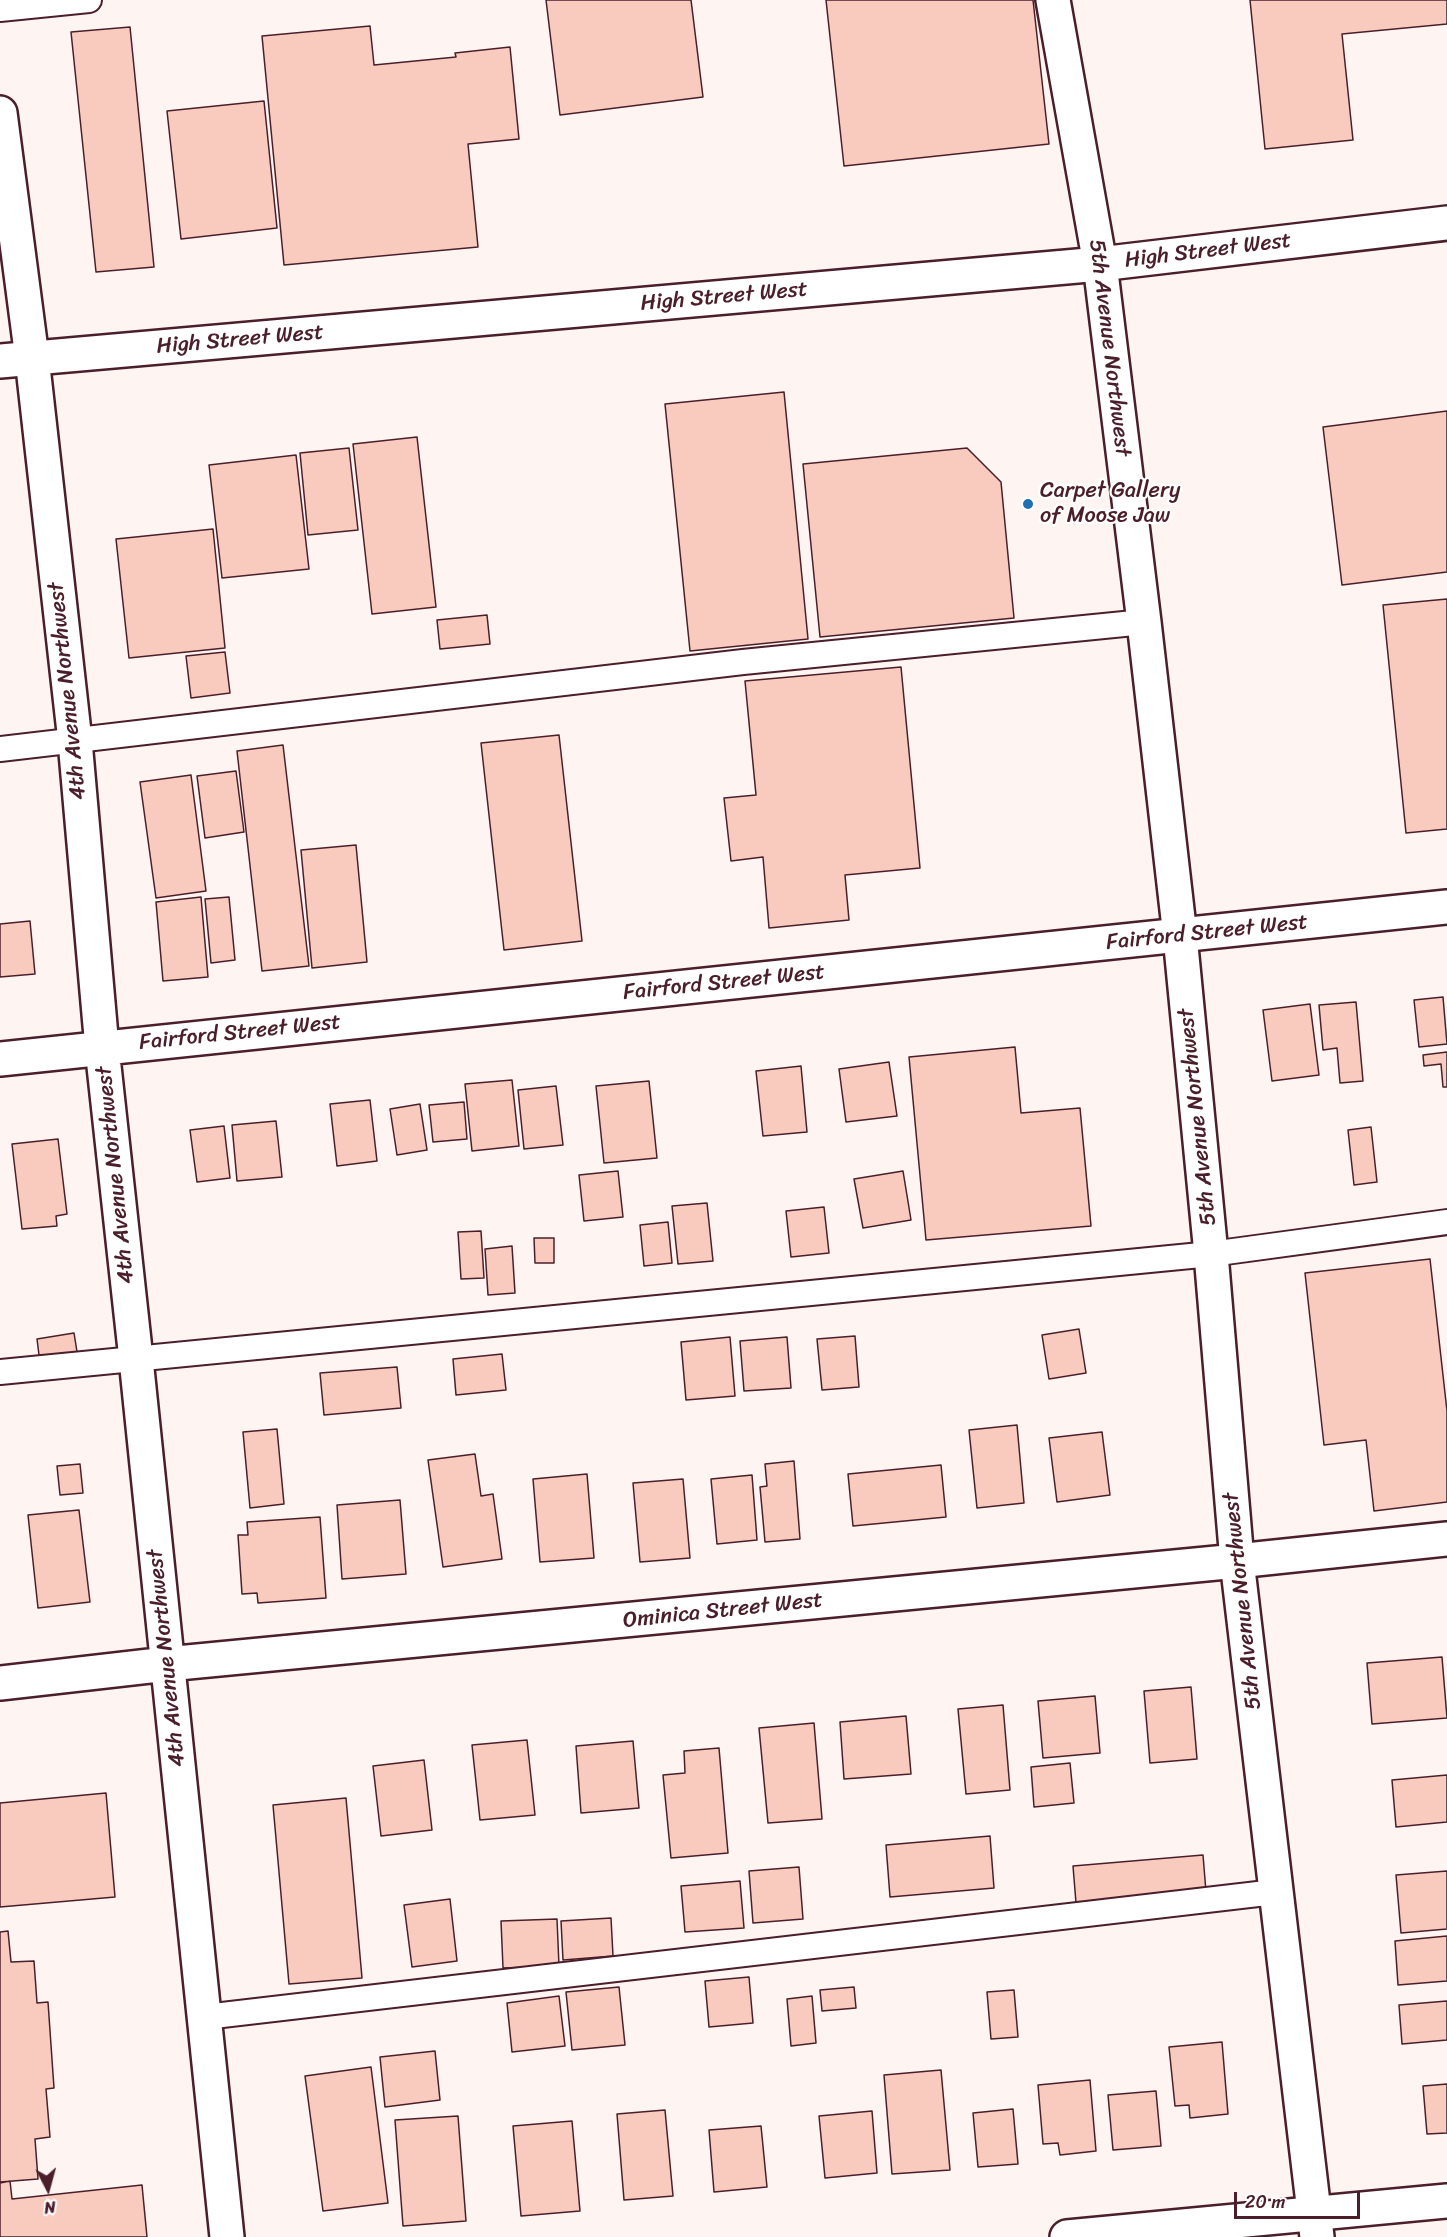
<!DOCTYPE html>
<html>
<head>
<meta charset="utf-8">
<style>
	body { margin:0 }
	#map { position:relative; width:1447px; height:2237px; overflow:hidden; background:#fef4f2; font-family:Sriracha,sans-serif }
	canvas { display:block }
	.north { position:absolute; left:18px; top:2159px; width:60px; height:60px; -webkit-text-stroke:4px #fff; paint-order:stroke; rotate:174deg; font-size:16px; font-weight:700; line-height:24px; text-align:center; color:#4a1f2b }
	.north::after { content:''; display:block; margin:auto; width:21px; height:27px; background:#4a1f2b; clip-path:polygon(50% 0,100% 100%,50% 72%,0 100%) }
	.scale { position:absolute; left:1234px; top:2192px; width:126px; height:27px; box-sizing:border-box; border:3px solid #4a1f2b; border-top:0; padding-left:8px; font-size:18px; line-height:21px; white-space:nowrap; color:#4a1f2b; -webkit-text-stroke:4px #fff; paint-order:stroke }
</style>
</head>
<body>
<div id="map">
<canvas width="1447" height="2237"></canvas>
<div class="north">N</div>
<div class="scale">20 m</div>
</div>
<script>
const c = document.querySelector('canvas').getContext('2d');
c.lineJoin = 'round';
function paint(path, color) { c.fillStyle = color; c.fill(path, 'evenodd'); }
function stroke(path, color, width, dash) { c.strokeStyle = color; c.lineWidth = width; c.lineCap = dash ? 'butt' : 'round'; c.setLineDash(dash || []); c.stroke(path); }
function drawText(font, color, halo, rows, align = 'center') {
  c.font = font + ' Sriracha,sans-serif'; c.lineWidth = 4.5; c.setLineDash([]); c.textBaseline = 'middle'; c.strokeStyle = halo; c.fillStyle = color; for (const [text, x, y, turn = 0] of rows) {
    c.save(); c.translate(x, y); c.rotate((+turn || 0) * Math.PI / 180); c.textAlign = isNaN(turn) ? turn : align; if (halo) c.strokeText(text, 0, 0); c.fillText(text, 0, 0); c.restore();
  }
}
const building = new Path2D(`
	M 546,0 L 691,0 L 703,97 L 560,115 Z
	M 826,0 L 1033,0 L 1049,144 L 844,166 Z
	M 1250,0 L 1447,0 L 1447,24 L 1342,34 L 1353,140 L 1265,149 Z
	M 370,26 L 374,65 L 456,57 L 455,53 L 510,47 L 519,139 L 468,144 L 478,247 L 284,265 L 262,36 Z
	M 130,27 L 154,267 L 96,272 L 71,32 Z
	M 264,101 L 277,228 L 181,239 L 167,111 Z
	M 784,392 L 808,639 L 690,651 L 665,404 Z
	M 1447,411 L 1447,572 L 1342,585 L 1323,427 Z
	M 417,437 L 436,607 L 372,614 L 353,444 Z
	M 349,448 L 358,530 L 308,535 L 300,453 Z
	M 967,448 L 1001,482 L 1014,618 L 820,637 L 803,464 Z
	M 296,455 L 309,569 L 222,578 L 209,465 Z
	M 213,529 L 225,648 L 129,658 L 116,539 Z
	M 1447,599 L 1447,829 L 1406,833 L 1383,605 Z
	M 487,615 L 490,644 L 440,649 L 437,620 Z
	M 225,652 L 230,693 L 191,698 L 186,656 Z
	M 901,667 L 920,868 L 845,875 L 849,920 L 769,928 L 763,857 L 731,861 L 724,798 L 756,795 L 745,681 Z
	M 559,735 L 582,941 L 504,950 L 481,743 Z
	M 283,745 L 309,966 L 262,971 L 237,751 Z
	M 236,771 L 244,832 L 205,838 L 197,776 Z
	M 191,775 L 206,891 L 156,898 L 140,782 Z
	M 356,845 L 367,962 L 312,968 L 301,850 Z
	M 201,897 L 208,977 L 163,981 L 156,902 Z
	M 229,897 L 235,960 L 211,963 L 205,899 Z
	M 30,921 L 35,974 L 0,977 L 0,924 Z
	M 1443,997 L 1447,1044 L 1419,1047 L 1414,1000 Z
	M 1356,1002 L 1363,1081 L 1340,1083 L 1337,1048 L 1323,1050 L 1319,1005 Z
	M 1310,1004 L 1319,1075 L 1272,1081 L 1263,1010 Z
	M 1015,1047 L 1021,1113 L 1080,1108 L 1091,1226 L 926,1240 L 909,1057 Z
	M 1447,1052 L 1447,1087 L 1443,1087 L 1441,1064 L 1424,1066 L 1423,1055 Z
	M 889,1062 L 897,1116 L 846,1122 L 839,1069 Z
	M 801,1066 L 807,1132 L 763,1136 L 756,1071 Z
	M 512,1080 L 519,1146 L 472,1151 L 465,1084 Z
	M 649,1081 L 657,1158 L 604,1163 L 596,1086 Z
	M 556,1086 L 563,1145 L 524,1149 L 518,1090 Z
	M 370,1100 L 377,1161 L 337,1166 L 330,1104 Z
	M 464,1102 L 467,1139 L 433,1142 L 429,1105 Z
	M 420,1104 L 427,1150 L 397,1155 L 390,1109 Z
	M 276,1121 L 282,1177 L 237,1181 L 232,1125 Z
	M 224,1126 L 230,1178 L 197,1182 L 190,1130 Z
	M 1371,1127 L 1377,1182 L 1354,1185 L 1348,1130 Z
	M 58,1139 L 67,1214 L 56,1216 L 57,1226 L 22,1229 L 12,1144 Z
	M 618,1171 L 623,1217 L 584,1221 L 579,1175 Z
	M 903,1171 L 911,1220 L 863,1228 L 854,1179 Z
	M 707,1203 L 713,1261 L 678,1264 L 672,1206 Z
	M 824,1207 L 829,1253 L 791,1257 L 786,1211 Z
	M 668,1222 L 672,1263 L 644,1266 L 640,1225 Z
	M 481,1231 L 484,1278 L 461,1279 L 458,1232 Z
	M 534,1238 L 554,1238 L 554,1263 L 535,1263 Z
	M 512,1246 L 515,1293 L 488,1295 L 485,1249 Z
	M 1430,1259 L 1447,1411 L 1447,1502 L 1374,1511 L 1366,1440 L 1324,1445 L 1305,1273 Z
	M 1079,1329 L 1086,1373 L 1049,1379 L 1042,1335 Z
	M 74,1333 L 78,1358 L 40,1363 L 37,1339 Z
	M 855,1336 L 859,1387 L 822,1390 L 817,1339 Z
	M 730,1337 L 735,1396 L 686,1400 L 681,1342 Z
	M 787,1337 L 791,1388 L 744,1391 L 740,1341 Z
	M 502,1354 L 506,1390 L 456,1395 L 453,1359 Z
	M 397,1367 L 401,1408 L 324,1415 L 320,1373 Z
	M 1017,1425 L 1024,1503 L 977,1508 L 969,1430 Z
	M 277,1429 L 284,1504 L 250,1508 L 243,1432 Z
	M 1102,1432 L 1110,1495 L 1057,1502 L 1049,1438 Z
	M 475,1454 L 481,1496 L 493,1494 L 502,1559 L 443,1567 L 428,1460 Z
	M 794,1461 L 800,1539 L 765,1542 L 760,1487 L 767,1486 L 765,1464 Z
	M 80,1464 L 83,1493 L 60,1495 L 57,1466 Z
	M 941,1465 L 946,1517 L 853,1526 L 848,1474 Z
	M 587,1474 L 594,1558 L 540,1562 L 533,1479 Z
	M 752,1475 L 757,1540 L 717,1544 L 711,1479 Z
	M 683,1479 L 690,1558 L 640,1562 L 633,1483 Z
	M 400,1500 L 406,1574 L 342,1579 L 337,1505 Z
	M 79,1510 L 90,1602 L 38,1608 L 28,1515 Z
	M 320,1517 L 326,1598 L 258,1603 L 257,1593 L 242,1594 L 238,1535 L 248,1535 L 247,1522 Z
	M 1442,1657 L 1447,1718 L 1372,1724 L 1367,1663 Z
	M 1191,1687 L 1197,1759 L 1150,1763 L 1144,1691 Z
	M 1095,1696 L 1100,1753 L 1043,1758 L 1038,1701 Z
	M 1003,1705 L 1010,1790 L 966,1794 L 958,1709 Z
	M 906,1716 L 911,1774 L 844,1779 L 840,1722 Z
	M 814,1723 L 822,1819 L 768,1823 L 759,1728 Z
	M 527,1740 L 535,1815 L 480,1820 L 472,1745 Z
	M 633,1741 L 639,1808 L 581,1813 L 576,1746 Z
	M 719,1748 L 728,1853 L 671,1858 L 663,1775 L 685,1773 L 684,1751 Z
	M 424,1760 L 432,1830 L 381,1836 L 373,1766 Z
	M 1070,1763 L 1074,1803 L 1034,1807 L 1031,1767 Z
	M 1447,1775 L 1447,1822 L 1396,1827 L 1392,1780 Z
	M 106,1793 L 115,1897 L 0,1907 L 0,1803 Z
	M 346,1798 L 362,1978 L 289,1984 L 273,1805 Z
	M 990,1836 L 994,1888 L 890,1897 L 886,1845 Z
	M 1203,1855 L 1206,1892 L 1076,1903 L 1073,1866 Z
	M 799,1867 L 803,1919 L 753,1923 L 749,1871 Z
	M 1447,1871 L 1447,1929 L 1401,1933 L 1396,1875 Z
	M 740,1881 L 744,1928 L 685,1932 L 681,1886 Z
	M 450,1899 L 457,1961 L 412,1967 L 404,1905 Z
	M 611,1918 L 613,1956 L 563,1960 L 561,1921 Z
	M 557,1919 L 559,1966 L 503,1968 L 501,1921 Z
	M 8,1931 L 11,1962 L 34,1961 L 37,2003 L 48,2002 L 54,2088 L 46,2089 L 50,2137 L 35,2139 L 38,2179 L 0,2182 L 0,1932 Z
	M 1447,1936 L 1447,1981 L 1398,1985 L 1395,1941 Z
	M 749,1977 L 753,2023 L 709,2027 L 705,1981 Z
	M 619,1987 L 625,2045 L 572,2050 L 566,1992 Z
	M 854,1987 L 856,2008 L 822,2011 L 820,1990 Z
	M 1014,1990 L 1018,2037 L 991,2039 L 987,1992 Z
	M 559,1996 L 565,2046 L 512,2052 L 507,2003 Z
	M 812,1996 L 816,2043 L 791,2046 L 787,1999 Z
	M 1447,2001 L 1447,2040 L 1402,2044 L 1399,2005 Z
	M 1222,2042 L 1228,2114 L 1190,2118 L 1189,2105 L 1175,2106 L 1169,2047 Z
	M 435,2051 L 440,2100 L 385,2107 L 380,2057 Z
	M 371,2067 L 388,2203 L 323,2211 L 305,2076 Z
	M 941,2070 L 950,2170 L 892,2174 L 884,2075 Z
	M 1090,2080 L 1096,2151 L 1060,2155 L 1058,2143 L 1043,2144 L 1038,2085 Z
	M 1447,2084 L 1447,2133 L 1427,2134 L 1423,2086 Z
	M 1156,2091 L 1161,2146 L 1113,2150 L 1108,2095 Z
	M 1013,2109 L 1018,2164 L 978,2167 L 973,2113 Z
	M 665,2110 L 673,2196 L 624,2200 L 617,2114 Z
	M 872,2111 L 877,2173 L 825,2178 L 819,2116 Z
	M 458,2116 L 466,2221 L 403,2226 L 395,2120 Z
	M 572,2121 L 580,2211 L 521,2216 L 513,2126 Z
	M 761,2126 L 767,2187 L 714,2192 L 709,2130 Z
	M 10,2181 L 12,2199 L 142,2185 L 147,2237 L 0,2237 L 0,2183 Z`);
const service = new Path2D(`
	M 0,9 L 89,0
	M 0,749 L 743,662 L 1144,622
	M 0,1372 L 1211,1254 L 1447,1222
	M 205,2017 L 1275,1892`);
const minor = new Path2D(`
	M 0,113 L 32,358 L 75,741 L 102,1048 L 136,1359 L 227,2237
	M 0,1059 L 1447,907
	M 0,1683 L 167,1664 L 1237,1561 L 1447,1539
	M 1067,2237 L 1447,2201`);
const tertiary = new Path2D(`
	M 1053,0 L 1100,264 L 1144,622 L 1180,936 L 1211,1254 L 1237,1561 L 1317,2237`);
const secondary = new Path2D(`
	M 0,361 L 1100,264 L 1447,223`);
const markers = [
	[1028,504,6,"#1f6fb2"]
];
const streetNames = [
	["High Street West",1208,251,-7],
	["High Street West",724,297,-5],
	["High Street West",240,340,-5],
	["5th Avenue Northwest",1109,348,83],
	["4th Avenue Northwest",68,691,-96],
	["Fairford Street West",1207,933,-6],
	["Fairford Street West",724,983,-6],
	["Fairford Street West",240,1033,-6],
	["5th Avenue Northwest",1198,1117,-96],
	["4th Avenue Northwest",116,1175,-96],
	["5th Avenue Northwest",1243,1601,-96],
	["Ominica Street West",723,1611,-6],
	["4th Avenue Northwest",167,1658,-96]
];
const poiNames = [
	["Carpet Gallery",1040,491],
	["of Moose Jaw",1040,516]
];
paint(building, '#f9cabe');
stroke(building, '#4a1f2b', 1.5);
stroke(service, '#4a1f2b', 28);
stroke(minor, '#4a1f2b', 38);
stroke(tertiary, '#4a1f2b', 38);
stroke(secondary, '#4a1f2b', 38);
stroke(service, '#fff', 24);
stroke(minor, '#fff', 33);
stroke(tertiary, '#fff', 33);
stroke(secondary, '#fff', 33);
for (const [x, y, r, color] of markers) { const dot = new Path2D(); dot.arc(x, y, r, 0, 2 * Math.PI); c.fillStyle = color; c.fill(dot); stroke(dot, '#fff', 2); }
drawText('22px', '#4a1f2b', '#fff', streetNames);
drawText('22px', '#4a1f2b', '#fff', poiNames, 'left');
</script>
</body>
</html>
